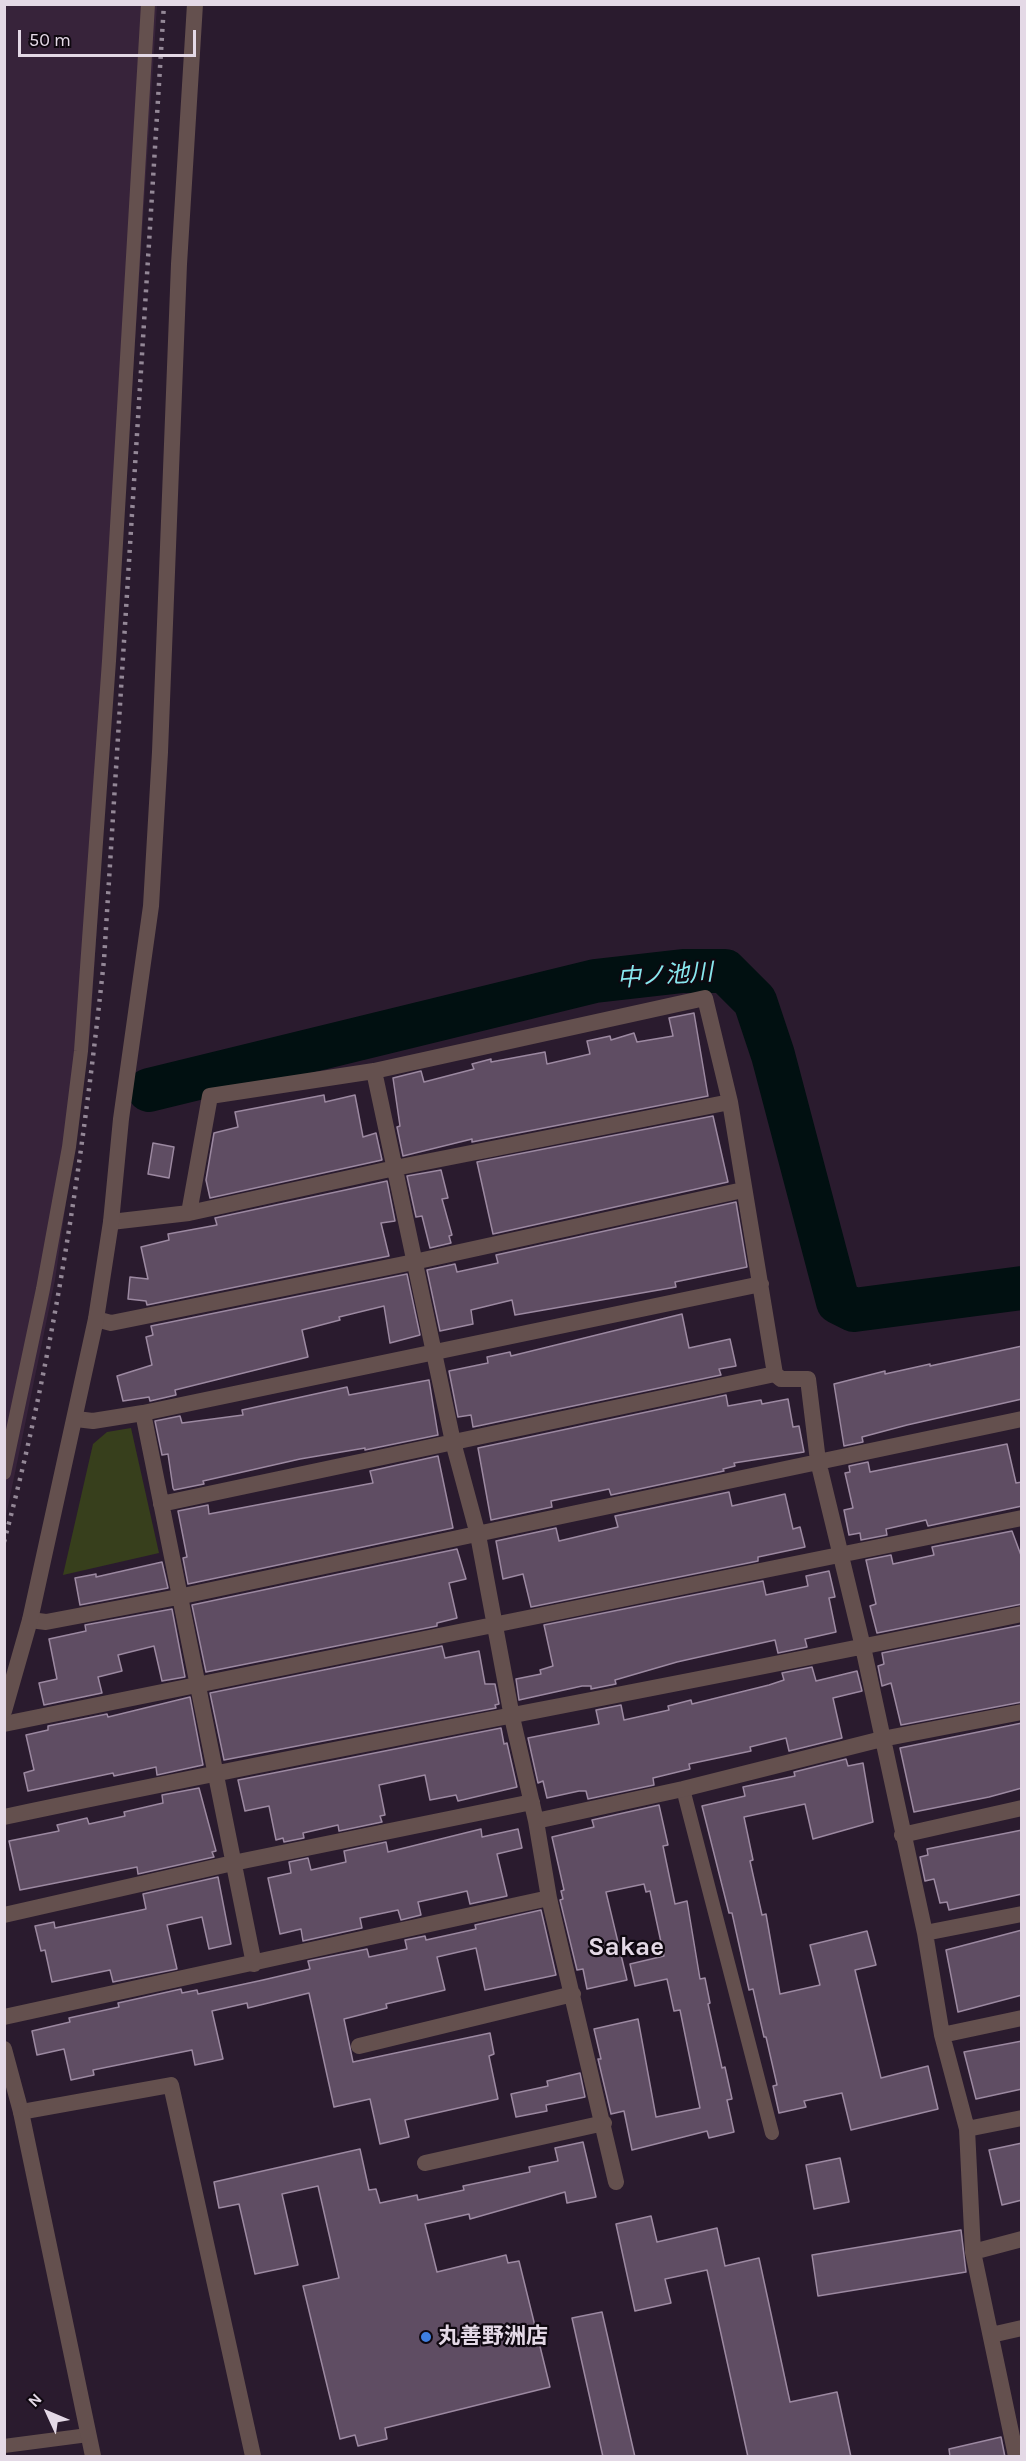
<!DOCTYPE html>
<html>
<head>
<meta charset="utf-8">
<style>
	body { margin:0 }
	#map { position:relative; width:1026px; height:2461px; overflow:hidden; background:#2a1b2e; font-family:Karla,sans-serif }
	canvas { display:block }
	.frame { position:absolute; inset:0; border:6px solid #e4d9e6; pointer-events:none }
	.north { position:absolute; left:18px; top:2383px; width:60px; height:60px; -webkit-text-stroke:4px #0f0810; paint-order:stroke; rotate:314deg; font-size:16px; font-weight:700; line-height:24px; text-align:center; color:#e4d9e6 }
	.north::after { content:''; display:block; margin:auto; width:21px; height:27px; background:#e4d9e6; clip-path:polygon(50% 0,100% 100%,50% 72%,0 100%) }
	.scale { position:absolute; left:18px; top:30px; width:178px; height:27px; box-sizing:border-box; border:3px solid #e4d9e6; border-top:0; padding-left:8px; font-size:18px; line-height:21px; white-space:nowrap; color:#e4d9e6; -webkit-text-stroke:4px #0f0810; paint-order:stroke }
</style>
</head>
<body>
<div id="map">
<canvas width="1026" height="2461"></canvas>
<div class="frame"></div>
<div class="north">N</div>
<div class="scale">50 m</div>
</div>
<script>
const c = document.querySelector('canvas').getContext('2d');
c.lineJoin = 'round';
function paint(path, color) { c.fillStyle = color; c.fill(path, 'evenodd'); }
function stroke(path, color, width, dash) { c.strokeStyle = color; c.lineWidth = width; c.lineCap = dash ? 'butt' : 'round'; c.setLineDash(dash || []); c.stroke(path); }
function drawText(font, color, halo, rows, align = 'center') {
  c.font = font + ' Karla,"Noto Sans JP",sans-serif'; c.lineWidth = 4.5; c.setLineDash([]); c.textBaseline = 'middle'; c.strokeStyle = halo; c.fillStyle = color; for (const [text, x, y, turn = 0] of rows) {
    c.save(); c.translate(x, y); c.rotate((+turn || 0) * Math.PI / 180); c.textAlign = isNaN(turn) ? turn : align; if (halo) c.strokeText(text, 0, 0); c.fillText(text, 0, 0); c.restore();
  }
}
const built = new Path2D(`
	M 5,5 L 157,5 L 90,1033 L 55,1280 L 5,1521 Z`);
const green = new Path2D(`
	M 131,1428 L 159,1553 L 63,1575 L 93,1444 L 107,1432 Z`);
const river = new Path2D(`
	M 149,1090 L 595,981 L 683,971 L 725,971 L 755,1001 L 773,1055 L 838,1302 L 854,1310 L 1022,1288`);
const building = new Path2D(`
	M 694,1013 L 708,1096 L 472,1142 L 472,1139 L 403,1156 L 397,1127 L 400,1126 L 393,1078 L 421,1071 L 424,1082 L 474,1069 L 472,1064 L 491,1059 L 491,1062 L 545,1052 L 547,1064 L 590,1054 L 587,1041 L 610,1036 L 611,1040 L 634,1033 L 637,1042 L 673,1036 L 669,1018 Z
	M 324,1095 L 325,1102 L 355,1095 L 363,1137 L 376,1133 L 382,1160 L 210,1198 L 206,1180 L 214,1133 L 238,1127 L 235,1112 Z
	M 713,1116 L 728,1182 L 493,1234 L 477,1162 Z
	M 153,1143 L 174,1147 L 169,1178 L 148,1174 Z
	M 441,1170 L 448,1198 L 442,1199 L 452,1235 L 449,1236 L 451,1243 L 430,1248 L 422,1216 L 416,1217 L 407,1176 Z
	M 387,1181 L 395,1221 L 381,1223 L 389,1256 L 147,1305 L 146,1301 L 128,1299 L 130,1277 L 148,1279 L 141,1247 L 169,1240 L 168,1234 L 217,1225 L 215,1218 Z
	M 736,1202 L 747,1267 L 675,1282 L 676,1287 L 515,1315 L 512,1300 L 471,1310 L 473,1324 L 440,1331 L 427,1270 L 455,1264 L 457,1272 L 498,1263 L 496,1255 Z
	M 407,1274 L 420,1335 L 390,1343 L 384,1306 L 339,1317 L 340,1320 L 302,1330 L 308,1357 L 175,1390 L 176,1395 L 150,1401 L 149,1397 L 123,1401 L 117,1376 L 152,1365 L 146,1337 L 153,1335 L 151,1326 Z
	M 682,1314 L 689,1348 L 730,1339 L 736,1366 L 719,1369 L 721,1375 L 473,1427 L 471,1415 L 458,1417 L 449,1371 L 488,1363 L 487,1357 L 510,1352 L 511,1356 Z
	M 1022,1346 L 1022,1399 L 907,1425 L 862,1437 L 863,1442 L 844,1446 L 834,1384 L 885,1371 L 885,1374 L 930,1364 L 930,1366 Z
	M 429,1380 L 438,1435 L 365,1450 L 365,1448 L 300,1459 L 203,1481 L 204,1484 L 174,1490 L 173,1488 L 168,1454 L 162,1455 L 155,1421 L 180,1416 L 182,1423 L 243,1415 L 242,1410 L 347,1387 L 349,1395 Z
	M 726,1395 L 728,1406 L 761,1400 L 762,1404 L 788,1399 L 793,1427 L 799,1426 L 804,1452 L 734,1463 L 735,1466 L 723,1469 L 724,1471 L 611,1495 L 609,1489 L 551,1501 L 552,1507 L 491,1520 L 478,1448 Z
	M 1007,1444 L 1016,1483 L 1022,1482 L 1022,1506 L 928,1526 L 926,1520 L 886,1529 L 887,1535 L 861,1540 L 860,1533 L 849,1535 L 844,1510 L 853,1508 L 845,1473 L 850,1472 L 849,1466 L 868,1462 L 870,1472 Z
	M 438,1456 L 453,1528 L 188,1584 L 183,1558 L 187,1557 L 178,1511 L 208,1505 L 209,1514 L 373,1483 L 370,1471 Z
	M 729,1492 L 732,1506 L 785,1494 L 793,1529 L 800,1527 L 805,1547 L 758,1557 L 758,1561 L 531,1607 L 523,1574 L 503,1579 L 496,1541 L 556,1528 L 559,1541 L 618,1527 L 615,1516 Z
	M 1012,1531 L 1022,1558 L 1022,1604 L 877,1633 L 870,1606 L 876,1604 L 866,1560 L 891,1555 L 893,1564 L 934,1555 L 932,1547 Z
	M 457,1549 L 466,1579 L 449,1583 L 457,1618 L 437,1623 L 437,1626 L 206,1672 L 192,1605 Z
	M 162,1562 L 168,1588 L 80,1605 L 75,1578 L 96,1574 L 96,1577 Z
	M 829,1571 L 835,1597 L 829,1598 L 836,1632 L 805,1639 L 807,1647 L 778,1653 L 775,1640 L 677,1662 L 615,1680 L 616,1684 L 591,1689 L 591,1686 L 582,1686 L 519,1700 L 516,1679 L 541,1674 L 540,1670 L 553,1666 L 544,1625 L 763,1581 L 766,1595 L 808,1586 L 806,1576 Z
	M 172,1609 L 185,1677 L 162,1681 L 154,1646 L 118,1655 L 122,1671 L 98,1677 L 102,1693 L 44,1705 L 39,1683 L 57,1679 L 49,1639 L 86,1631 L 85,1625 Z
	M 1022,1625 L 1022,1702 L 901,1725 L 891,1683 L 882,1686 L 878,1666 L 884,1664 L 882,1653 Z
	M 442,1646 L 445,1658 L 479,1651 L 485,1684 L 495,1684 L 499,1704 L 495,1705 L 496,1708 L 224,1760 L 210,1693 Z
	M 812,1667 L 816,1681 L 857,1671 L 862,1691 L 833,1698 L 842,1738 L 789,1751 L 786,1738 L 750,1747 L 751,1751 L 689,1764 L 690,1769 L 653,1778 L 654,1785 L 588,1799 L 586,1791 L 579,1791 L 547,1798 L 543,1781 L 538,1783 L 528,1738 L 599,1724 L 596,1710 L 621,1705 L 624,1720 L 669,1710 L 668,1706 L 691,1700 L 692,1704 L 769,1685 L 784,1680 L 782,1673 Z
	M 190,1697 L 203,1765 L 157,1775 L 156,1767 L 114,1776 L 113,1773 L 28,1791 L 24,1773 L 34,1770 L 26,1735 L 48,1730 L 48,1726 L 107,1714 L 108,1717 Z
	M 1022,1723 L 1022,1788 L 989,1797 L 914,1812 L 900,1748 Z
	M 501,1728 L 504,1744 L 507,1743 L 517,1787 L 458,1801 L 456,1795 L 430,1800 L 425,1775 L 379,1785 L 385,1815 L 380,1816 L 382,1822 L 339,1831 L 338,1825 L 303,1833 L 304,1838 L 284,1842 L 283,1838 L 276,1840 L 269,1806 L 245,1811 L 238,1780 Z
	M 846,1759 L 848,1766 L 863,1763 L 873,1822 L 813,1839 L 805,1804 L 744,1817 L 753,1860 L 750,1861 L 762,1915 L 766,1914 L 780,1994 L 820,1985 L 810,1945 L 867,1931 L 876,1965 L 855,1970 L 881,2078 L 928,2066 L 938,2109 L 851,2130 L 842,2093 L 804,2101 L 806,2107 L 779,2113 L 773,2086 L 777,2085 L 766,2037 L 764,2037 L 753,1989 L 749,1990 L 732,1913 L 729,1913 L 702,1806 L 745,1796 L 743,1787 L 795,1776 L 794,1772 Z
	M 199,1788 L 216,1851 L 212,1852 L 214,1857 L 138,1874 L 137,1867 L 20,1890 L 9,1841 L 59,1831 L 57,1825 L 87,1818 L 89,1824 L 125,1816 L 124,1812 L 163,1803 L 162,1795 Z
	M 659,1805 L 668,1845 L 663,1846 L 675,1904 L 687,1901 L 700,1979 L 705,1978 L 710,2003 L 708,2004 L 722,2068 L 725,2067 L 732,2099 L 727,2100 L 734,2132 L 709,2138 L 707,2131 L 632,2150 L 624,2111 L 611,2114 L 598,2059 L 601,2059 L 594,2029 L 638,2019 L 656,2117 L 700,2108 L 680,2010 L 674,2011 L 667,1979 L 635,1986 L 630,1964 L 664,1956 L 650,1891 L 646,1892 L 644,1884 L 606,1892 L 627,1980 L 587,1989 L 583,1969 L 577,1970 L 560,1900 L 563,1899 L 561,1891 L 564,1890 L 552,1837 L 594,1827 L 592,1820 Z
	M 481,1829 L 482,1837 L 518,1829 L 522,1848 L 497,1854 L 507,1896 L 470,1904 L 467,1891 L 418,1902 L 421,1915 L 401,1920 L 398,1910 L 360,1918 L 362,1928 L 303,1941 L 301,1929 L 280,1934 L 268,1878 L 291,1873 L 289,1862 L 308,1858 L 311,1870 L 346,1862 L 344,1851 L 386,1842 L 388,1852 Z
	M 1022,1830 L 1022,1894 L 949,1910 L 947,1902 L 940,1903 L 934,1879 L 925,1881 L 920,1857 L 928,1855 L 927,1849 Z
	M 218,1877 L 231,1944 L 209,1949 L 202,1917 L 167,1925 L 177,1969 L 113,1982 L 110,1970 L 52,1982 L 45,1950 L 41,1951 L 35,1926 L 54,1922 L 55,1928 L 146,1909 L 143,1894 Z
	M 541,1910 L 556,1975 L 485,1990 L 476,1948 L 437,1957 L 445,1990 L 386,2004 L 387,2008 L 344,2019 L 353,2062 L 490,2033 L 494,2054 L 489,2056 L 498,2099 L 405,2120 L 409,2137 L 380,2144 L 370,2099 L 334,2107 L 309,1993 L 248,2008 L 247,2003 L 212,2011 L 223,2059 L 195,2065 L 192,2050 L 93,2070 L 94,2075 L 71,2080 L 64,2049 L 37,2055 L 32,2031 L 70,2022 L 69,2018 L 119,2007 L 118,2003 L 181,1989 L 182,1993 L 197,1990 L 198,1994 L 263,1980 L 310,1969 L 308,1961 L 367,1949 L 369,1957 L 407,1949 L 405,1940 L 425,1936 L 426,1940 L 476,1929 L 475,1925 Z
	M 1022,1930 L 1022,1995 L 958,2012 L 946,1950 Z
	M 1022,2041 L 1022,2089 L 976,2099 L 964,2052 Z
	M 580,2073 L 585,2097 L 546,2105 L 547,2111 L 516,2117 L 511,2094 L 548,2086 L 547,2081 Z
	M 583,2142 L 596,2197 L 567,2203 L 565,2192 L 470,2219 L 469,2214 L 425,2224 L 437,2272 L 506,2255 L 508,2263 L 519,2261 L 550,2387 L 385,2428 L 387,2439 L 358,2446 L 355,2435 L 340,2439 L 303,2286 L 339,2278 L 318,2186 L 282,2194 L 298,2265 L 255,2274 L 239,2204 L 219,2208 L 214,2182 L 360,2149 L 369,2190 L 376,2189 L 380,2203 L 417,2195 L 418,2200 L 464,2190 L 463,2186 L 530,2172 L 529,2167 L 558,2161 L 555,2148 Z
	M 1022,2143 L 1022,2200 L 1002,2205 L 989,2150 Z
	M 840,2158 L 849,2202 L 814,2209 L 806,2165 Z
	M 651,2216 L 657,2242 L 717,2228 L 725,2266 L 759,2258 L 790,2402 L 837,2392 L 851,2457 L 748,2457 L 707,2270 L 665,2279 L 671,2303 L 635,2311 L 616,2224 Z
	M 961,2230 L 966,2272 L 818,2296 L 812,2255 Z
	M 602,2312 L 635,2457 L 603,2457 L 572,2318 Z
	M 1001,2437 L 1005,2457 L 950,2457 L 949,2449 Z`);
const service = new Path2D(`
	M 4,1473 L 43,1289 L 69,1147 L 81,1051 L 109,661 L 148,4
	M 683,1789 L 772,2133
	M 4,2446 L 88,2435`);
const minor = new Path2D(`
	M 374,1071 L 453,1442 L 478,1535 L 512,1717 L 536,1821 L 549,1898 L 616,2182
	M 189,1213 L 210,1096 L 374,1071 L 705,998 L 730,1102 L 775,1374
	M 111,1222 L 189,1213 L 395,1168 L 730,1102
	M 96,1319 L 111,1323 L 414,1262 L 743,1190
	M 143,1413 L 254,1964
	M 76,1419 L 93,1421 L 143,1413 L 761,1284
	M 161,1504 L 775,1374 L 781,1379 L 808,1379 L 818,1461 L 863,1647 L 925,1933 L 942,2035 L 967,2129 L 973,2252 L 1016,2456
	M 30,1620 L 46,1622 L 178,1597 L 1022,1419
	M 4,1724 L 1022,1518
	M 4,1817 C 343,1745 683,1685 1022,1614
	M 536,1821 L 683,1789 L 882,1739 L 1022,1712
	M 902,1835 L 1022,1808
	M 4,1915 L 233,1863 L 532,1802
	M 925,1933 L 1022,1914
	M 4,2017 L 549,1898
	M 942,2035 L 1022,2018
	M 359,2046 L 573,1994
	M 21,2112 L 171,2085 L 253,2456
	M 967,2129 L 1022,2118
	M 425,2163 L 604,2123
	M 973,2252 L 1022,2239
	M 991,2335 L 1022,2328`);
const tertiary = new Path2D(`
	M 4,1711 L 30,1620 L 96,1319 L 111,1222 L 121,1119 L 151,906 L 160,752 L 179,264 L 195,4
	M 4,2049 L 21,2112 L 93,2456`);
const rail = new Path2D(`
	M 4,1542 C 55,1351 83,1156 104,960 L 164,4`);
const markers = [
	[426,2337,6,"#3f7fe0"]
];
const poiNames = [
	["丸善野洲店",438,2337]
];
const waterNames = [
	["中ノ池川",665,976,-4]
];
const quarterNames = [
	["Sakae",626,1948]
];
paint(built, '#37233a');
paint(green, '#373f1c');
stroke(river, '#011011', 44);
paint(building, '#5f4d63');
stroke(building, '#9c89a1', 1.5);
stroke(service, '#64504e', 14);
stroke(minor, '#64504e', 16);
stroke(tertiary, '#64504e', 16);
stroke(rail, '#948897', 4.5, [3, 6]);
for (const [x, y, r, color] of markers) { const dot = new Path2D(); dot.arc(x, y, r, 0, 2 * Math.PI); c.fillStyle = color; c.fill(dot); stroke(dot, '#0f0810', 2); }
drawText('bold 22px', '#e4d9e6', '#0f0810', poiNames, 'left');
drawText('italic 24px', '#88e7ee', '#0f0810', waterNames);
drawText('bold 26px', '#e4d9e6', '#0f0810', quarterNames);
</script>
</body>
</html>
